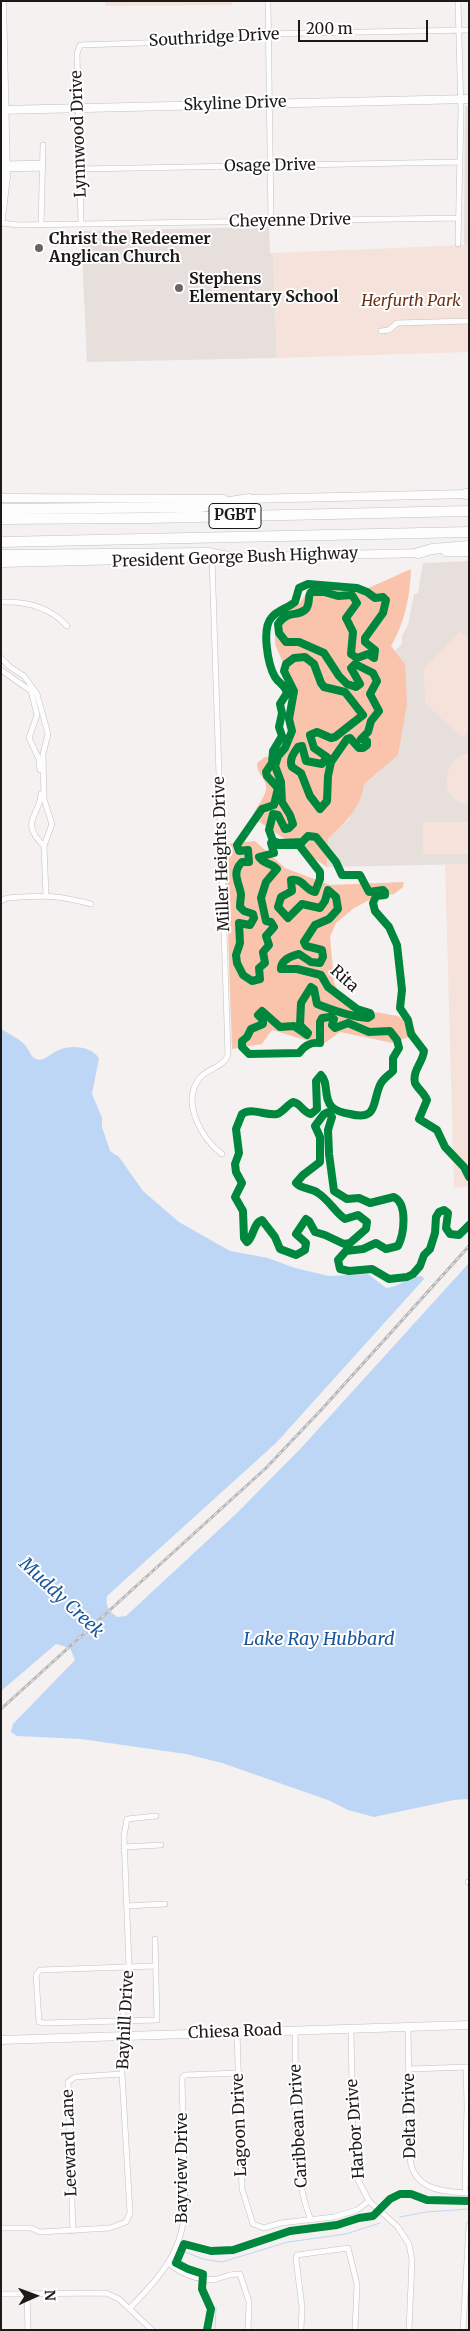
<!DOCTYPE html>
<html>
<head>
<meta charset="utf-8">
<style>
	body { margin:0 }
	#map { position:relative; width:470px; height:2331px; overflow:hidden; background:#f4f1f0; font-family:Merriweather,serif }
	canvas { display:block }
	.frame { position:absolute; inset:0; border:2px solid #1c1a19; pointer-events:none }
	.north { position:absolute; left:10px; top:2271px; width:50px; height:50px; -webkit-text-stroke:4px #fff; paint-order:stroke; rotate:88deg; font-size:14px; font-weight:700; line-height:20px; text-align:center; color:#1c1a19 }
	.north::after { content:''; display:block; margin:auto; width:18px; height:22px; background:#1c1a19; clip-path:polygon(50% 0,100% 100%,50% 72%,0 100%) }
	.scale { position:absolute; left:298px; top:20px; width:130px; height:22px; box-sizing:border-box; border:2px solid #1c1a19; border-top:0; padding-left:6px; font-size:15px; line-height:18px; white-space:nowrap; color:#1c1a19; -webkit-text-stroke:4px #fff; paint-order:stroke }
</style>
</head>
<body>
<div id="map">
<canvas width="470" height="2331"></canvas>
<div class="frame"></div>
<div class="north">N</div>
<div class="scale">200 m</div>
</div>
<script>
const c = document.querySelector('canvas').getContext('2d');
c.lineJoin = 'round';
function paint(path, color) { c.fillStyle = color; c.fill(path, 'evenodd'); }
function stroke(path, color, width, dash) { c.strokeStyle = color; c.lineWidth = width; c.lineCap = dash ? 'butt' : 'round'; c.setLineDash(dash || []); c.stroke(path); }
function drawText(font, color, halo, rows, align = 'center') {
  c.font = font + ' Merriweather,serif'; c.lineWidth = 4; c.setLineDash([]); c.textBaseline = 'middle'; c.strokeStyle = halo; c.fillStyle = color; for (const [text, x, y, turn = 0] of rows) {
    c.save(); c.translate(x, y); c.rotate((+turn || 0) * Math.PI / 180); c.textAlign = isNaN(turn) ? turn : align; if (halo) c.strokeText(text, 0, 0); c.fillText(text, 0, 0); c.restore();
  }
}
const built = new Path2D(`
	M 465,106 L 469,106 L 469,245 L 464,245 Z
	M 269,227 L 270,253 L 273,253 L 277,358 L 87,362 L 81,231 Z
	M 469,561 L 469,864 L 327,867 L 328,839 L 349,819 L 364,784 L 382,769 L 405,664 L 395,651 L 402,644 L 402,636 L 408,625 L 414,594 L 418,593 L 423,563 Z`);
const green = new Path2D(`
	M 105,1 L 232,1 L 233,5 L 105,6 Z
	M 469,245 L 469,352 L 277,358 L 273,253 Z
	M 460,631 L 469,640 L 469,731 L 462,738 L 425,703 L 424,668 Z
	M 469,753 L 469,805 C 438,801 440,759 469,753 Z
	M 423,822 L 469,822 L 469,854 L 423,854 Z
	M 445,864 L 469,864 L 469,1187 L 454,1188 Z`);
const forest = new Path2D(`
	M 411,569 C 410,597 405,622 391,646 L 405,664 L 407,704 L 398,755 L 364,784 C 362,807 344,824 328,839 L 327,867 L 252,817 C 255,808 268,795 266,785 C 264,776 257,775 257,763 L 265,757 L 275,757 L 291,726 L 293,702 L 292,685 L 275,644 L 275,625 L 280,612 L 300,603 L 309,589 L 362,591 Z
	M 255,841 L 285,868 L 330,885 L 404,882 L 403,887 L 394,894 L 373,898 L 354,908 L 336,923 L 330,937 L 334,982 L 340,997 L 357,1009 L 398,1016 L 414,1027 L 416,1034 L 393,1043 L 340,1032 L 322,1045 L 272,1030 L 262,1044 L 232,1049 L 225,844 Z`);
const water = new Path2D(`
	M 1,1029 C 9,1034 18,1038 24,1044 C 29,1048 30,1057 36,1059 C 44,1062 50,1054 57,1051 C 70,1044 91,1046 99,1058 L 92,1094 L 102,1118 L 102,1127 L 110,1151 L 119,1157 L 143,1191 L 179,1222 L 230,1251 L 268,1258 L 295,1268 L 329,1276 L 368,1274 L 386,1288 C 400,1287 409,1276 422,1276 L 424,1279 L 276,1443 L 107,1596 C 105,1606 109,1611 117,1617 L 126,1616 L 238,1512 L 302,1447 L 469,1263 L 469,1799 L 454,1800 L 374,1817 L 348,1810 L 328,1800 L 222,1763 L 186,1754 L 81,1739 L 17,1736 L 11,1732 L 13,1724 L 75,1660 L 70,1648 L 56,1644 L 1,1691 Z`);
const stream = new Path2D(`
	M 400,2217 L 426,2212 L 469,2209
	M 185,2252 L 203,2259 L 222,2262 L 288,2242 L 346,2234 L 380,2223
	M 215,2330 L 216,2307`);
const street = new Path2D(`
	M 268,1 L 271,222
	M 6,164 L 43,163
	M 6,169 L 43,168
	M 81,169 L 458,162
	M 1,223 L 19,225 L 458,218
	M 81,224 L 77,54 L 80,45 L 234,40 L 261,34 L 469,30
	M 41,225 L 43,145
	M 458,244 L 461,111 L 458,1
	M 381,331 L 389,330 L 397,323 L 469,321
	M 212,558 L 228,1055 C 223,1068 207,1068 199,1079 C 181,1103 202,1139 222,1154
	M 1,602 C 26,601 50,607 67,626
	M 1,658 L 10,667 L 24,676 L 37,694 L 48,734 L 43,754 L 44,799 L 52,824 L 44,846 L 46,895
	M 1,670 L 31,691 L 37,715 L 29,738 L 39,759 L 40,770
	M 41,794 C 39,818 19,821 44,846
	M 1,901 L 7,898 C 43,895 57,895 91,904
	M 124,1847 L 161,1845
	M 468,1882 L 469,1882
	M 127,1906 L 165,1904
	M 155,1939 L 157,2020 L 45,2023 L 39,2022 L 36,1975 L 40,1970 L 155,1966
	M 408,2027 L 410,2158 C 413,2190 443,2192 469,2193
	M 351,2029 L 353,2135 L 357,2178 L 369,2201 L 397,2226 L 409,2244 L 412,2260 L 409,2330
	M 295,2030 C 297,2087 289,2168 311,2220
	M 237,2032 L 242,2189 L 253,2224 L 264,2228 L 281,2223 L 334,2217 L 357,2210 L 369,2201
	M 409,2069 L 468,2067
	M 465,2193 L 467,2105 L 466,2067
	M 1,2228 L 31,2228 L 40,2232 L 110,2228 L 126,2222 L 130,2213 L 122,2074 L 123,2013 L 129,1967 L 124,1836 L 127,1819 L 156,1816
	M 73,2231 L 68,2082 L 75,2077 L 122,2074
	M 169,2264 C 183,2274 199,2282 217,2279 C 224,2277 232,2273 240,2274 L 249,2302 L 248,2330
	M 1,2294 L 106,2293 L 119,2299 L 152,2330
	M 27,2294 L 28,2330
	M 130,2308 C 160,2276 183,2253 185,2206 L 182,2078 L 185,2075 L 239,2073
	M 301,2330 L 302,2307 L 296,2259 L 297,2255 L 348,2248 L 357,2284 L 355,2330
	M 463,2330 L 469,2225`);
const secondary = new Path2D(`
	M 1,110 L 469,99
	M 1,219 L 6,177 L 2,1
	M 1,498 L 224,499
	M 246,499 L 469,494
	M 446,552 L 469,552
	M 1,563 L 422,553
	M 1,2040 L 469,2025`);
const highway = new Path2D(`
	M 466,494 L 469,494
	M 1,509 L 199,507 L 249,499
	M 1,519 L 149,518 L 469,511
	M 1,542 L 469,532
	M 418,553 L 432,549 L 469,546
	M 1,555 L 208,553 L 229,557`);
const rail = new Path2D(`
	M 1,1709 L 266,1468 L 322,1409 L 469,1246`);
const cycleway = new Path2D(`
	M 299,845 L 278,845 L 271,843 L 274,853 L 259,857 C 263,864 272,863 277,869 L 266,882 L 261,898 L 266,921 L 271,922 L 274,927 L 266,936 L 269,945 L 263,952 L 265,963 L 259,968 L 260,979 L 252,981 L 243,975 L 237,963 L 236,955 L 240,943 L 239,923 L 250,925 L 254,918 L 253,914 L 244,911 L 240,907 C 240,902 241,898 241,894 C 239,882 231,873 242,862 L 249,862 L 248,850 L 239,851 L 237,845 L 262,809 L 274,805 L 278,788 L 267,776 L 266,772 L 272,763 L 273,751 L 282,736 L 279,727 L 282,713 L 280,704 L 287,693 C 285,684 279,684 275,677 C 268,665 261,628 272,617 C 278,610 288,608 295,602 L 299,588 L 308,584 L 357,588 L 367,592 L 375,598 L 383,597 L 386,600 L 383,613 L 365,638 L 365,642 L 375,650 L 374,658 L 368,654 L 357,658 L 351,654 L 353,632 L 346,618 L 357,603 L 352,595 L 338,596 L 324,592 L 311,592 C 307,597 311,605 305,610 C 296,617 288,610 278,624 L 279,633 L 286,642 L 299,642 L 324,653 L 339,676 L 347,684 L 356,687 L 360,684 L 351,668 L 355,664 L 373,673 L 377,681 L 370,694 L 379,711 L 371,721 L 368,732 L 361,739 L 367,741 L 367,745 L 363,748 L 359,748 L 350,738 L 347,739 L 331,762 L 328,776 L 327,801 L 320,809 L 310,796 L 301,773 L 292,767 C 289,760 293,754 298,747 L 302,746 L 306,761 L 322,764 L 327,757 L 314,748 L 310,735 L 317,732 L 331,738 L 335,737 L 363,715 L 345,692 L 324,687 L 321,683 L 314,664 L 305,657 L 294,658 L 286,664 L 284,671 L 294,691 L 289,719 L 292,731 L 285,748 L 278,756 L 275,766 L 281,782 L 282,802 L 290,815 L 293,824 L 289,828 L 285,829 L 278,815 L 273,814 L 269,830 L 273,841 L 279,843 L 302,842
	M 469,1177 L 464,1167 L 445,1147 L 437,1130 L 419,1119 L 427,1100 C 424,1093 418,1089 415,1083 C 412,1071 423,1062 424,1051 L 411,1034 L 408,1020 L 400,1008 L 402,990 L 397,945 L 389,927 L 375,911 L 373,903 L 376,896 L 385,895 L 385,892 L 383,890 L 369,892 L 360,875 L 342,875 L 336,862 L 316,837 L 308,836 L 299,845 L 320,872 L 320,879 L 315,892 C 305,890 303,878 291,880 L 292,891 L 281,897 L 278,907 L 288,918 L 302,904 L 320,908 L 325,901 L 328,890 L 336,897 L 338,909 L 329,919 L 315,925 L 304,942 L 306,946 L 322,950 L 323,957 L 320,963 L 311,962 L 299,954 C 291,956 281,960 281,969 L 297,969 L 321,975 L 328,987 L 357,1009 L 370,1013 L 371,1016 L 368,1018 C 352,1017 332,1010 317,1004 L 314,989 L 311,987 L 301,1003 L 300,1025 L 308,1033 L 307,1035 L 294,1026 L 280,1027 L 262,1011 L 258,1015 L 263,1020 L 263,1024 L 251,1029 L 247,1037 L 242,1041 L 242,1047 L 249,1054 L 299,1053 C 305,1045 311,1042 320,1043 L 320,1022 L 322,1018 L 330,1017 L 334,1019 L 332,1025 L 335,1028 L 348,1023 L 369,1032 L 390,1031 L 397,1040 L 399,1048 L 393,1058 L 393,1071 C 388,1076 383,1078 380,1085 C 372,1103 378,1121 350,1114 C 344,1113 336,1111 332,1107 C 323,1098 329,1083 321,1075 L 316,1081 L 317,1109 L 311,1114 C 302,1112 301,1103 293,1102 C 287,1105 283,1112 277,1114 C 265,1116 252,1107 242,1114 L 236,1129 L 239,1153 L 235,1164 L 236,1172 L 242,1183 L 235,1197 L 243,1211 L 244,1238 L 247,1242 C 254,1237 253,1223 262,1220 L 275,1237 L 280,1249 L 296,1255 L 305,1250 L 306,1243 L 296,1234 L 306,1219 L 309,1221 L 315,1232 L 325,1235 L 344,1244 L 350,1243 L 366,1229 L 367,1222 L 358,1215 L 345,1219 C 335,1212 329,1200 318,1193 C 311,1188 301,1189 296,1183 L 303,1175 L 320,1162 L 320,1137 L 315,1126 L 324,1114 L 328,1112 L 332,1117 L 328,1130 L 329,1154 L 334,1191 L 347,1199 L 359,1198 L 370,1203 L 394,1197 C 408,1204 404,1234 398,1246 L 386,1249 L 376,1243 L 363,1249 L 346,1251 L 338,1260 L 340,1269 L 349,1271 L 372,1269 L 389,1279 L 407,1277 L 413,1274 L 420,1266 L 424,1255 L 430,1249 L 435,1233 L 436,1217 L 439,1212 L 444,1210 L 448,1213 L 446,1228 L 450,1234 L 459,1235 L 469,1225
	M 207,2330 L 211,2309 L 202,2289 L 203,2274 L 188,2269 L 176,2263 L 184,2244 L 211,2251 L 233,2250 L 290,2231 L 337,2225 L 359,2218 L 373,2216 L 390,2199 L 400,2194 L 411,2194 L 427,2200 L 469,2201`);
const markers = [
	[39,248,5,"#686564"],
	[179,288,5,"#686564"]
];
const shields = [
	[235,516,52]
];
const shieldNames = [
	["PGBT",235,516]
];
const streetNames = [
	["Southridge Drive",214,38,-3],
	["Skyline Drive",235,104,-2],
	["Lynnwood Drive",79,134,-92],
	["Osage Drive",270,166,-1],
	["Cheyenne Drive",290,221,-1],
	["President George Bush Highway",235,558,-2],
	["Miller Heights Drive",222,854,-92],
	["Rita",344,979,42],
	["Bayhill Drive",126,2020,-87],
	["Chiesa Road",235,2032,-2],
	["Delta Drive",410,2116,-91],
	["Lagoon Drive",240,2125,-92],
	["Caribbean Drive",299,2126,-93],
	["Harbor Drive",356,2129,-94],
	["Leeward Lane",70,2143,-92],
	["Bayview Drive",182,2168,-90]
];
const poiNames = [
	["Christ the Redeemer",49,239],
	["Anglican Church",49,257],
	["Stephens",189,279],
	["Elementary School",189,297]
];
const parkNames = [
	["Herfurth Park",411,301]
];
const waterNames = [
	["Muddy Creek",61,1598,43],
	["Lake Ray Hubbard",319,1640]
];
paint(built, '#e7dfdc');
paint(green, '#f5e3db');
paint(forest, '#f9c3ac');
paint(water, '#bed6f6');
stroke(stream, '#bed6f6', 1);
stroke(street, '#c2c1c0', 6);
stroke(secondary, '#c2c1c0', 9);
stroke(highway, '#c2c1c0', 11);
stroke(street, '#fdfdfd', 5);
stroke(secondary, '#fdfdfd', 8);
stroke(highway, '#fdfdfd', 10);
stroke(rail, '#b8b8b8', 3);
stroke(rail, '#fff', 1, [4]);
stroke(cycleway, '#00873e', 8);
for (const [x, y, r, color] of markers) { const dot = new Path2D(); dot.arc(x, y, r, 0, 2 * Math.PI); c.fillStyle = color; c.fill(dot); stroke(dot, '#fff', 2); }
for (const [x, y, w] of shields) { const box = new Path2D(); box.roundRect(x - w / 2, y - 12.5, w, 25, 4); c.fillStyle = '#fff'; c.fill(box); stroke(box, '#1c1a19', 1); }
drawText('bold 15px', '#1c1a19', null, shieldNames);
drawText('16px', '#1c1a19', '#fff', streetNames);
drawText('bold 16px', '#1c1a19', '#fff', poiNames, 'left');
drawText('italic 16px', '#6c3013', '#fff', parkNames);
drawText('italic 18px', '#1b5599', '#fff', waterNames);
</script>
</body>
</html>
